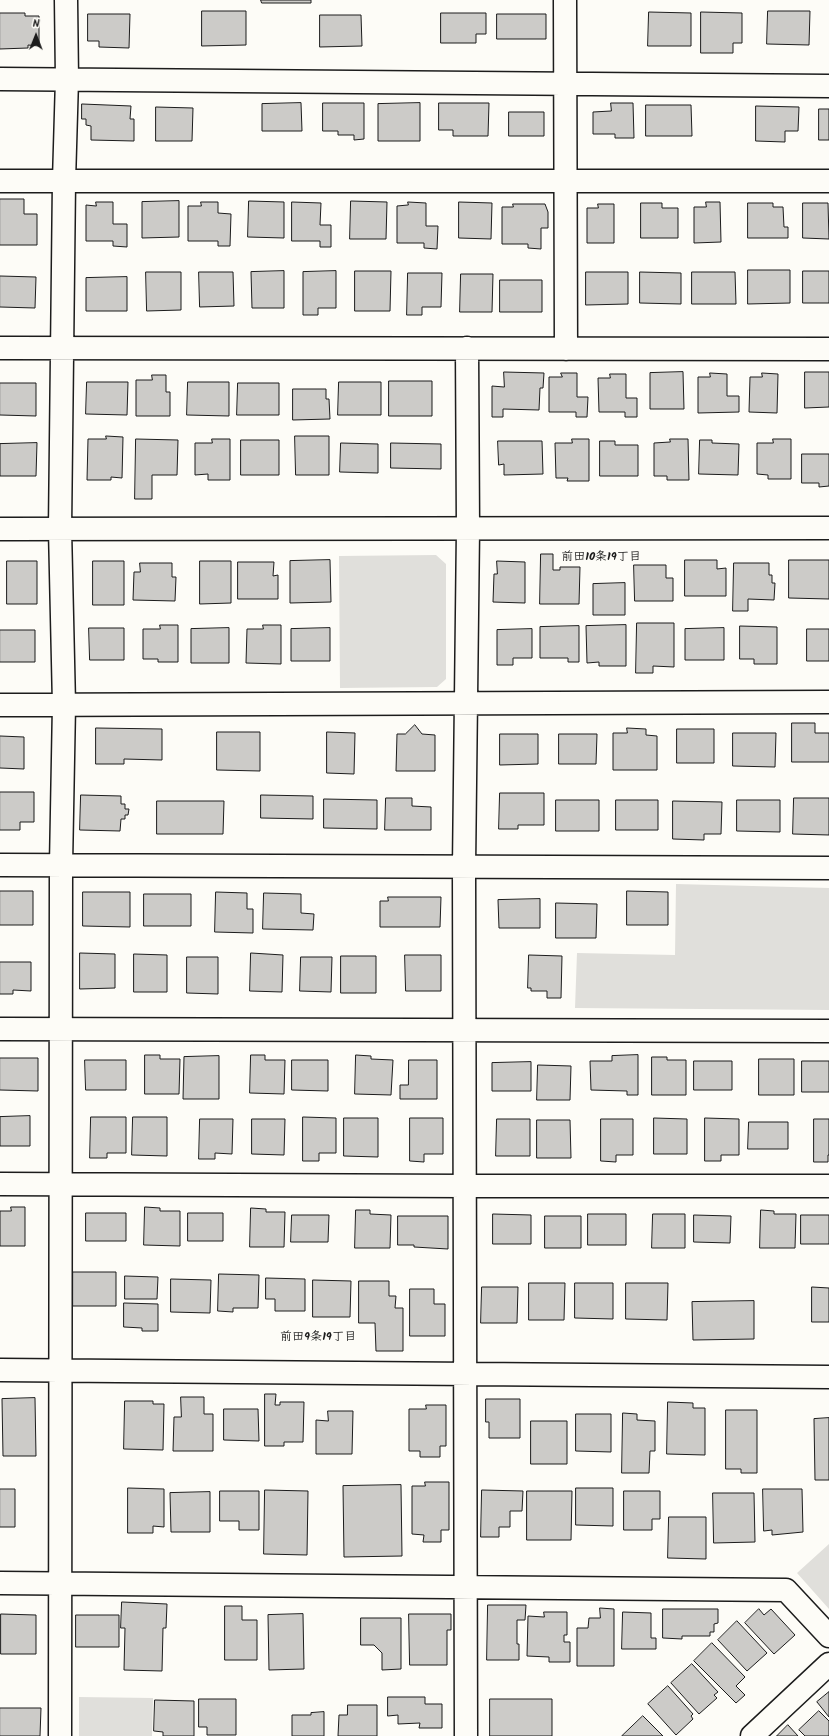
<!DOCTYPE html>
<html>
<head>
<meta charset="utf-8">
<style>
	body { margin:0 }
	#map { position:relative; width:829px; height:1736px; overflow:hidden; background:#fdfcf7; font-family:Kalam,sans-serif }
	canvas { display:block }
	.north { position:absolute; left:16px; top:16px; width:40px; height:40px; -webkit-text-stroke:3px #fdfcf7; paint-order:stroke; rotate:1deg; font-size:11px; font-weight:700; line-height:16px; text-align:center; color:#1c1c1c }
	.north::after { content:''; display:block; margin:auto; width:14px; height:18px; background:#1c1c1c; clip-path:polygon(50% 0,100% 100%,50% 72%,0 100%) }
</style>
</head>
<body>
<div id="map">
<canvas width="829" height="1736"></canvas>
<div class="north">N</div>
</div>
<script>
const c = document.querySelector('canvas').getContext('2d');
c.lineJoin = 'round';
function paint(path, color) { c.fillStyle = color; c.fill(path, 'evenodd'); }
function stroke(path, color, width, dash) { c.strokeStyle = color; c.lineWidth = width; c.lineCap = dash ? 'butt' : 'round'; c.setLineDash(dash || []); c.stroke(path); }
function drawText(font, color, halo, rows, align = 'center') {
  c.font = font + ' Kalam,"Klee One",sans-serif'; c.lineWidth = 4; c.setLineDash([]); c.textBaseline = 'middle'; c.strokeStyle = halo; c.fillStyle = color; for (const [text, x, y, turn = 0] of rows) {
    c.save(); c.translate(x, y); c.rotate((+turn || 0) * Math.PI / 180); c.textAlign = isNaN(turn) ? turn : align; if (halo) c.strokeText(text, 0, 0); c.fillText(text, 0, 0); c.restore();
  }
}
const green = new Path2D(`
	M 436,555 L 446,564 L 446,679 L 437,687 L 340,688 L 339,556 Z
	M 676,884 L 829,888 L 829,1010 L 575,1008 L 577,953 L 675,955 Z
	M 829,1544 L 829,1609 L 797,1573 Z
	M 79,1697 L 153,1698 L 152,1736 L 79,1736 Z`);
const building = new Path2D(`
	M 261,0 L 311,0 L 311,3 L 262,3 Z
	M 202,11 L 246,11 L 246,45 L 202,46 Z
	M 768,11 L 810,11 L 809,45 L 767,44 Z
	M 649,12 L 691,13 L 691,46 L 648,46 Z
	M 701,12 L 742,13 L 742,43 L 733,43 L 733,53 L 701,53 Z
	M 0,13 L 25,13 L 25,16 L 39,16 L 39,46 L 28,45 L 28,48 L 0,49 Z
	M 441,13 L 486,13 L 486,34 L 476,34 L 476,43 L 441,43 Z
	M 88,14 L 130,14 L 129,48 L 99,47 L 99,41 L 88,41 Z
	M 497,14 L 546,14 L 546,39 L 497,39 Z
	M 320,15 L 361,15 L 362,46 L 320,47 Z
	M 301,103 L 302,131 L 262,131 L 262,104 Z
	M 323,103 L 364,103 L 364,139 L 354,140 L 354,135 L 338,135 L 338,131 L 323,131 Z
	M 420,103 L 420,141 L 378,141 L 378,104 Z
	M 439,103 L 489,103 L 488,136 L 453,136 L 453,130 L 439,130 Z
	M 611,103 L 633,103 L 634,138 L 615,138 L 615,134 L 593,134 L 593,112 L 611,111 Z
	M 82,104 L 131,106 L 130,119 L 134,119 L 134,141 L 91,140 L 91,126 L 86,125 L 86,119 L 82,119 Z
	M 646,105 L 691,105 L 692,136 L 646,136 Z
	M 756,106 L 799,107 L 798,131 L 785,131 L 785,142 L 756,141 Z
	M 156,107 L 193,108 L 192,141 L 156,141 Z
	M 819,109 L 829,109 L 829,140 L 819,140 Z
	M 509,112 L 544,112 L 544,136 L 509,136 Z
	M 0,199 L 24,199 L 24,214 L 37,214 L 37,245 L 0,245 Z
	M 179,201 L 179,237 L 142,238 L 142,202 Z
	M 249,201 L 284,202 L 284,238 L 248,237 Z
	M 351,201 L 387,202 L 386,239 L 350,239 Z
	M 96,202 L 113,202 L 113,224 L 127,224 L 127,247 L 113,246 L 113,241 L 86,241 L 86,205 L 96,206 Z
	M 201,202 L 218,202 L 218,213 L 231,214 L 230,246 L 218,246 L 218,241 L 188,241 L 188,206 L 201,206 Z
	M 292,202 L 321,203 L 320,225 L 331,225 L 331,247 L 320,247 L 320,241 L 292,241 Z
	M 408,202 L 426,203 L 426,226 L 438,226 L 437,249 L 424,248 L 424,243 L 397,243 L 397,206 L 408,205 Z
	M 459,202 L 492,203 L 491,239 L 459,238 Z
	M 706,202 L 720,202 L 721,242 L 694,243 L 694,207 L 706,207 Z
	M 641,203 L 662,203 L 662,208 L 678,208 L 678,238 L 641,238 Z
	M 748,203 L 773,203 L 773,207 L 783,207 L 784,227 L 788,227 L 788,238 L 748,238 Z
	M 803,203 L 828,203 L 829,239 L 803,238 Z
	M 513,204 L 545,204 L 548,212 L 548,228 L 541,228 L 541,249 L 528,248 L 528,244 L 502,244 L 502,207 L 513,207 Z
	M 598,204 L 614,204 L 614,243 L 587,243 L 587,208 L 598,208 Z
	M 748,270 L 790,270 L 790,303 L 748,304 Z
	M 284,271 L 284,308 L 252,308 L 251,272 Z
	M 336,271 L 336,308 L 318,308 L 318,315 L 303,315 L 303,272 Z
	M 355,271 L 391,271 L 390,311 L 355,311 Z
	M 803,271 L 829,271 L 829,303 L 803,303 Z
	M 146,272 L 181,272 L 181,310 L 147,311 Z
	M 199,272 L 233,272 L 234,306 L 200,307 Z
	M 586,272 L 628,272 L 628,304 L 586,305 Z
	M 640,272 L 681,273 L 681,304 L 640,303 Z
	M 692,272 L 735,272 L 736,304 L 692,304 Z
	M 408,273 L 442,273 L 441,307 L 422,307 L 422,315 L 407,315 Z
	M 461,274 L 493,274 L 492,312 L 460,312 Z
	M 0,276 L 36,277 L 35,308 L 0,307 Z
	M 127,277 L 127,311 L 86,311 L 86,278 Z
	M 500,280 L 542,280 L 542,312 L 500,312 Z
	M 504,372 L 544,373 L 543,388 L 540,388 L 539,410 L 503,409 L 503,417 L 492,417 L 492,386 L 504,387 Z
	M 683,372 L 684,409 L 650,409 L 650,373 Z
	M 805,372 L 829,372 L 829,407 L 805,408 Z
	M 561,373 L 577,373 L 577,397 L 588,397 L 587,417 L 576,417 L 576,412 L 549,412 L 549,377 L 562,377 Z
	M 710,373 L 727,374 L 727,396 L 739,396 L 739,412 L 698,413 L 698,377 L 710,377 Z
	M 762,373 L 778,374 L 777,413 L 749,412 L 750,377 L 762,377 Z
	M 610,374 L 626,374 L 626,398 L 637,398 L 637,417 L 625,417 L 625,412 L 599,412 L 598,378 L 610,378 Z
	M 152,375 L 166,375 L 166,392 L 170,392 L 170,416 L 136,416 L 136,380 L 152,380 Z
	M 389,381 L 432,381 L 432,416 L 389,416 Z
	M 87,382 L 128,382 L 127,415 L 86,414 Z
	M 188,382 L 229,382 L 229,416 L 187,415 Z
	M 339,382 L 381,382 L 381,415 L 338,415 Z
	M 0,383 L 36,383 L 36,416 L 0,415 Z
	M 238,383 L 279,383 L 279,415 L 237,415 Z
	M 293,389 L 326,389 L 326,399 L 329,399 L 330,419 L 293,420 Z
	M 106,436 L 123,437 L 122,478 L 111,477 L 111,480 L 87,480 L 88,439 L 106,439 Z
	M 295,436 L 329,436 L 329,475 L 296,475 Z
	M 136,439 L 178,440 L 177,475 L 152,475 L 152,499 L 135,499 Z
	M 212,439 L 230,439 L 230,480 L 208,480 L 208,474 L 195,475 L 195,443 L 212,443 Z
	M 572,439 L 589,439 L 589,481 L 567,481 L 568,478 L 556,478 L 555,443 L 572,443 Z
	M 670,439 L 688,439 L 689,480 L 667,480 L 667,476 L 654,476 L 654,443 L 670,442 Z
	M 773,439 L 791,439 L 791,479 L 768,479 L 768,475 L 757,474 L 757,443 L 773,443 Z
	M 241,440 L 279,440 L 279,475 L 241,475 Z
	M 700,440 L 712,440 L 712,443 L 739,444 L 738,475 L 699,474 Z
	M 498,441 L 542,441 L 543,474 L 504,475 L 504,464 L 499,465 Z
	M 600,441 L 615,441 L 615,445 L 638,445 L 638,476 L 600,476 Z
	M 37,443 L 36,476 L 0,476 L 0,444 Z
	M 341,443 L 378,444 L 378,473 L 340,472 Z
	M 391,443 L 441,444 L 441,469 L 391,468 Z
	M 802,454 L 829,454 L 829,486 L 819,487 L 819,483 L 802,483 Z
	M 541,554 L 553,554 L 553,570 L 560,570 L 560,567 L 580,567 L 579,604 L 540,604 Z
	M 330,560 L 331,602 L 290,603 L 290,561 Z
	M 685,560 L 717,560 L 717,569 L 726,568 L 726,596 L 685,596 Z
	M 789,560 L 829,560 L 829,599 L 789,598 Z
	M 7,561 L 37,561 L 37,604 L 7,604 Z
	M 93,561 L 124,561 L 124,605 L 93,605 Z
	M 200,561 L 231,561 L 231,603 L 200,604 Z
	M 497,561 L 525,562 L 525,603 L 493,602 L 494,574 L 497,574 Z
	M 238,562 L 274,562 L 273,576 L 278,575 L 278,599 L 238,599 Z
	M 140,563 L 172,563 L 172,577 L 176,577 L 175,601 L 133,600 L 134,572 L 140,572 Z
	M 734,563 L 769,563 L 769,575 L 772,575 L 772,583 L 775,583 L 774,600 L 748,599 L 748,611 L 733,611 Z
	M 634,565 L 666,565 L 666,578 L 673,578 L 673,601 L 635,601 Z
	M 625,583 L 625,615 L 593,615 L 593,584 Z
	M 637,623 L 674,623 L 674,667 L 653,666 L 653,673 L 636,673 Z
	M 160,625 L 178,625 L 178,662 L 158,662 L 158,659 L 143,659 L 143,629 L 160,629 Z
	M 263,625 L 281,625 L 281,664 L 246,663 L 247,629 L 263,629 Z
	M 626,625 L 626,666 L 599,666 L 599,662 L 587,663 L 586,626 Z
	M 579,626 L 579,662 L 568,662 L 568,658 L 540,658 L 540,627 Z
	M 740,626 L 777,627 L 777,664 L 754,664 L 754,659 L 740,659 Z
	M 89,628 L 124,628 L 124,660 L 90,660 Z
	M 229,628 L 229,663 L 191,663 L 191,629 Z
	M 330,628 L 330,661 L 291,661 L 291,629 Z
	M 724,628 L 724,660 L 685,660 L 685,629 Z
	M 532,629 L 532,658 L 513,658 L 513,665 L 497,665 L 497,630 Z
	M 807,629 L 829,629 L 829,661 L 807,661 Z
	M 0,630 L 35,630 L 35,662 L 0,662 Z
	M 792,723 L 815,723 L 815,733 L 829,733 L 829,762 L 792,762 Z
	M 415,725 L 422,734 L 435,735 L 435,771 L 396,771 L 397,734 L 405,734 Z
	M 96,728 L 162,729 L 162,760 L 124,759 L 124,764 L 96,764 Z
	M 627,728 L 646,729 L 646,735 L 657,736 L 657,770 L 613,770 L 613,733 L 627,733 Z
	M 677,729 L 714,729 L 714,763 L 677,763 Z
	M 217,732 L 260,732 L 260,771 L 217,770 Z
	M 327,732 L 355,733 L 354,774 L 327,773 Z
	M 733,733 L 776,733 L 775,767 L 733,766 Z
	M 500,734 L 538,734 L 538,764 L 500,765 Z
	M 559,734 L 597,734 L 596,764 L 559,764 Z
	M 0,736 L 24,737 L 24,769 L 0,768 Z
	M 0,792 L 34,792 L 34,822 L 20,822 L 20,830 L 0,830 Z
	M 500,793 L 544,793 L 544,825 L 518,825 L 518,829 L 499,829 Z
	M 81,795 L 121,796 L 121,804 L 125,804 L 125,809 L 129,809 L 128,815 L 125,815 L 125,819 L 121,819 L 120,831 L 80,830 Z
	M 261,795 L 313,796 L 313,819 L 261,818 Z
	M 386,798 L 412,798 L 412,806 L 431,807 L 431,830 L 385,830 Z
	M 794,798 L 829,798 L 829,835 L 793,834 Z
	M 324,799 L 377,800 L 377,829 L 324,828 Z
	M 556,800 L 599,800 L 599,831 L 556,831 Z
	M 616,800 L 658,800 L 658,830 L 616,830 Z
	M 737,800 L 780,800 L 780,832 L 737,831 Z
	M 157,801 L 224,801 L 223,834 L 157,834 Z
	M 673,801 L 722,802 L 721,834 L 704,834 L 704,840 L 673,839 Z
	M 0,891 L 33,891 L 33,925 L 0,925 Z
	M 627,891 L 668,892 L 668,925 L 627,925 Z
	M 83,892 L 130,892 L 130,927 L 83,926 Z
	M 216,892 L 247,893 L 247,909 L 253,909 L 253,933 L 215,932 Z
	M 264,893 L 301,894 L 301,913 L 314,914 L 313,930 L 263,929 Z
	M 144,894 L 191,894 L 191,926 L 144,926 Z
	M 388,897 L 441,897 L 440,927 L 380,927 L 380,901 L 388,901 Z
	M 540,899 L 540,928 L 499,928 L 498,900 Z
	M 556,903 L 597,904 L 596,938 L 556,938 Z
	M 80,953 L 115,954 L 115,988 L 80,989 Z
	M 251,953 L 283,955 L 282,992 L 250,991 Z
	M 134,954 L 167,955 L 167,992 L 134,992 Z
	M 405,955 L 441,955 L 441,991 L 406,991 Z
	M 529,955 L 562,956 L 561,998 L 547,998 L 547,991 L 531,991 L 531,988 L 528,988 Z
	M 341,956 L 376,956 L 376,993 L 341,993 Z
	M 187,957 L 218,957 L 218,994 L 187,993 Z
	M 301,957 L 332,957 L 331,992 L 300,991 Z
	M 0,962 L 31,962 L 31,991 L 13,990 L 13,994 L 0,994 Z
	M 145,1055 L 160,1055 L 160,1059 L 180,1059 L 179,1094 L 145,1094 Z
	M 251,1055 L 265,1055 L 265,1060 L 285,1060 L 284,1094 L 250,1093 Z
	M 356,1055 L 371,1056 L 371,1059 L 393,1060 L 391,1095 L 355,1094 Z
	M 638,1055 L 638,1095 L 627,1095 L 627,1091 L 591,1090 L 590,1061 L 612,1061 L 612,1056 Z
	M 219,1056 L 219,1099 L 183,1099 L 184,1057 Z
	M 652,1057 L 667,1057 L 667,1060 L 686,1060 L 686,1095 L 652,1095 Z
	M 0,1058 L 38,1058 L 38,1091 L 0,1090 Z
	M 759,1059 L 794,1059 L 794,1095 L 759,1095 Z
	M 85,1060 L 126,1060 L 126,1090 L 86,1090 Z
	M 292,1060 L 328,1060 L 328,1091 L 292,1090 Z
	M 409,1060 L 437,1060 L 437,1099 L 400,1099 L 400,1085 L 408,1085 Z
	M 694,1061 L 732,1061 L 732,1090 L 694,1090 Z
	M 802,1061 L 829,1061 L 829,1092 L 802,1092 Z
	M 531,1062 L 531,1091 L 492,1091 L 492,1063 Z
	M 538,1065 L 571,1066 L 570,1100 L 537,1100 Z
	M 30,1116 L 30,1146 L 0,1146 L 0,1117 Z
	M 91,1117 L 126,1117 L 126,1153 L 107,1153 L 107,1158 L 90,1158 Z
	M 133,1117 L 167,1117 L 167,1156 L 132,1155 Z
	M 303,1117 L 336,1118 L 336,1153 L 319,1153 L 319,1161 L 303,1161 Z
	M 344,1118 L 378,1118 L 378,1157 L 344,1156 Z
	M 410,1118 L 443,1118 L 443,1154 L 424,1154 L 424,1162 L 410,1161 Z
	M 654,1118 L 687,1119 L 687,1154 L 654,1154 Z
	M 705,1118 L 739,1119 L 739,1155 L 721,1155 L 721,1161 L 705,1161 Z
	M 200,1119 L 233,1119 L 232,1154 L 215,1153 L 215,1159 L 199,1159 Z
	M 252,1119 L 285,1119 L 284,1155 L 252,1154 Z
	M 497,1119 L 530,1119 L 530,1156 L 496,1156 Z
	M 601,1119 L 633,1119 L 633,1155 L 616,1155 L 616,1162 L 601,1161 Z
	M 814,1119 L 829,1119 L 829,1155 L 828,1155 L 828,1162 L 814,1162 Z
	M 537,1120 L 570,1120 L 571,1158 L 537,1158 Z
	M 749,1122 L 788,1122 L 788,1149 L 748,1149 Z
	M 11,1207 L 25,1207 L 25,1246 L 0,1246 L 0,1211 L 11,1211 Z
	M 145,1207 L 160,1208 L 160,1211 L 180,1211 L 180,1246 L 144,1245 Z
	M 251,1208 L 266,1209 L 266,1212 L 285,1212 L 284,1247 L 250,1247 Z
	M 356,1210 L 370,1210 L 370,1214 L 391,1215 L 390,1248 L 355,1248 Z
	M 761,1210 L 774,1211 L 774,1214 L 796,1214 L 795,1248 L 760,1248 Z
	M 86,1213 L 126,1213 L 126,1241 L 86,1241 Z
	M 188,1213 L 223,1213 L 223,1241 L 188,1241 Z
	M 493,1214 L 531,1215 L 531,1244 L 493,1244 Z
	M 588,1214 L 626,1214 L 626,1245 L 588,1245 Z
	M 653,1214 L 685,1214 L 685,1248 L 652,1248 Z
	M 292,1215 L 329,1215 L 328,1242 L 291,1242 Z
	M 694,1215 L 731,1216 L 730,1243 L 694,1242 Z
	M 801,1215 L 829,1215 L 829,1244 L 801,1244 Z
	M 398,1216 L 448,1216 L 448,1249 L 414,1247 L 414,1245 L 398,1245 Z
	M 545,1216 L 581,1216 L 581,1248 L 545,1248 Z
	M 73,1272 L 116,1272 L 116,1306 L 73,1306 Z
	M 219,1274 L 259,1275 L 258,1308 L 233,1308 L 233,1312 L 218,1311 Z
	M 125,1276 L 158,1277 L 157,1299 L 125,1299 Z
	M 266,1278 L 305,1279 L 305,1311 L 275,1311 L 275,1299 L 266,1299 Z
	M 171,1279 L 211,1280 L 210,1313 L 171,1312 Z
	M 313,1280 L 351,1281 L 350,1317 L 313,1317 Z
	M 359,1281 L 389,1281 L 389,1296 L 396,1296 L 395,1308 L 403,1308 L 403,1351 L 376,1351 L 375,1323 L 359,1323 Z
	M 529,1283 L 565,1283 L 564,1320 L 529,1320 Z
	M 575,1283 L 613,1283 L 613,1319 L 575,1318 Z
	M 626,1283 L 668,1283 L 667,1320 L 626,1319 Z
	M 482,1287 L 518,1287 L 517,1323 L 481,1323 Z
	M 812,1287 L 829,1288 L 829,1322 L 812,1322 Z
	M 410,1289 L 434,1289 L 434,1304 L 445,1304 L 445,1336 L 410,1336 Z
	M 754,1301 L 754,1339 L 693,1340 L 692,1302 Z
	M 124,1303 L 158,1304 L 158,1331 L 142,1331 L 142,1328 L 124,1327 Z
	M 265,1394 L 276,1394 L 275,1405 L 280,1405 L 280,1402 L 304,1402 L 303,1442 L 284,1442 L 284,1446 L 265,1446 Z
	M 181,1397 L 204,1397 L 204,1414 L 213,1414 L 213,1451 L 173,1451 L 174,1417 L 181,1417 Z
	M 35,1398 L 36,1456 L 3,1456 L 2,1399 Z
	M 486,1399 L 520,1399 L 520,1438 L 489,1438 L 489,1422 L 486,1422 Z
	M 125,1401 L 153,1401 L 153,1404 L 164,1404 L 163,1450 L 124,1449 Z
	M 668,1402 L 693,1403 L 693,1408 L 705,1408 L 705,1455 L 667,1454 Z
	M 426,1405 L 446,1405 L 446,1446 L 440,1446 L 440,1457 L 420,1457 L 420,1451 L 409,1451 L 409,1409 L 426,1409 Z
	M 224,1409 L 258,1409 L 259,1441 L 224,1440 Z
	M 726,1410 L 757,1410 L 757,1473 L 741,1473 L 741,1469 L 726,1469 Z
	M 328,1411 L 353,1411 L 352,1454 L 316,1454 L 316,1420 L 328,1421 Z
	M 623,1413 L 637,1414 L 637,1420 L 655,1421 L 655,1451 L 650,1451 L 649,1473 L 622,1473 Z
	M 576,1414 L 611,1414 L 611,1452 L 576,1451 Z
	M 829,1418 L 829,1480 L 815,1480 L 814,1419 Z
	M 531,1421 L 567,1421 L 567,1464 L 531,1464 Z
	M 425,1482 L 449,1482 L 449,1530 L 441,1530 L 441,1542 L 423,1542 L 424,1535 L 412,1534 L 412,1486 L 425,1486 Z
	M 401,1485 L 402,1556 L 344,1557 L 343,1486 Z
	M 128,1488 L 164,1489 L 164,1527 L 153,1526 L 153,1533 L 128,1533 Z
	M 576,1488 L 613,1488 L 613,1526 L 576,1525 Z
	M 0,1489 L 15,1489 L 15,1527 L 0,1527 Z
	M 763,1489 L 802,1489 L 803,1532 L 772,1535 L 772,1530 L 764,1531 Z
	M 265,1490 L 308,1491 L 307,1555 L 264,1554 Z
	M 482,1490 L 523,1491 L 522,1511 L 510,1511 L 510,1527 L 499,1527 L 499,1537 L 481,1537 Z
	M 220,1491 L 259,1491 L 259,1530 L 239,1530 L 239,1521 L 220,1521 Z
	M 527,1491 L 572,1491 L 571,1540 L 527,1540 Z
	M 624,1491 L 660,1491 L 660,1519 L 652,1519 L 652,1530 L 624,1530 Z
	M 210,1492 L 210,1532 L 171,1532 L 170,1493 Z
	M 713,1493 L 754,1493 L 755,1542 L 714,1543 Z
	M 669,1517 L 706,1517 L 706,1559 L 668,1558 Z
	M 122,1602 L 167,1604 L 166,1628 L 163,1628 L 162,1671 L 124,1670 L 125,1628 L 121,1628 Z
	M 488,1605 L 526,1605 L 525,1620 L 517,1620 L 517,1644 L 519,1644 L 519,1660 L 487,1660 Z
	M 225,1606 L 242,1606 L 242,1620 L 257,1620 L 257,1660 L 225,1660 Z
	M 600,1608 L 614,1609 L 614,1666 L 577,1666 L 577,1628 L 588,1628 L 589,1618 L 600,1618 Z
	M 663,1609 L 718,1609 L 718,1623 L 714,1624 L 714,1632 L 710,1632 L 710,1636 L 682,1636 L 682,1639 L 663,1638 Z
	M 759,1609 L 764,1615 L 771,1609 L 795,1635 L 774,1654 L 745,1623 Z
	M 544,1612 L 567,1612 L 567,1635 L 564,1635 L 564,1642 L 570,1642 L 570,1662 L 549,1662 L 549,1657 L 527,1656 L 528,1616 L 544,1617 Z
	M 623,1612 L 651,1613 L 651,1638 L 656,1638 L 656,1649 L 622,1649 Z
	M 1,1614 L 36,1615 L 36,1654 L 1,1654 Z
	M 303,1614 L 304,1669 L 269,1670 L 268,1615 Z
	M 409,1614 L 451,1614 L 451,1630 L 447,1630 L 447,1665 L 410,1665 Z
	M 76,1615 L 119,1615 L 119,1647 L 76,1647 Z
	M 361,1618 L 401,1618 L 401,1669 L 382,1670 L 382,1653 L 374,1645 L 361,1645 Z
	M 737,1621 L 767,1653 L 747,1671 L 718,1640 Z
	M 712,1643 L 745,1677 L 736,1686 L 745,1695 L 736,1703 L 694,1661 Z
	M 692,1664 L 718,1692 L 714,1695 L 717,1698 L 699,1714 L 671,1683 Z
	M 668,1686 L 693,1714 L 691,1716 L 693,1719 L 676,1735 L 648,1704 Z
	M 829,1692 L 829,1717 L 817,1702 Z
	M 388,1697 L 425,1697 L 425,1704 L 442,1704 L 442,1728 L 419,1728 L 420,1723 L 398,1724 L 398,1715 L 388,1716 Z
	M 199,1699 L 236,1699 L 236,1735 L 207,1735 L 207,1727 L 199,1727 Z
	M 490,1699 L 552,1699 L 552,1736 L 490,1736 Z
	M 155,1700 L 194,1701 L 194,1736 L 163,1736 L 163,1732 L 154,1731 Z
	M 348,1705 L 377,1705 L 377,1736 L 338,1736 L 339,1715 L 347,1715 Z
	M 0,1708 L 41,1708 L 40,1736 L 0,1736 Z
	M 819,1711 L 829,1721 L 829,1736 L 805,1736 L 799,1730 Z
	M 324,1712 L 324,1736 L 292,1736 L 292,1715 L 311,1715 L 311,1713 Z
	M 643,1716 L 663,1736 L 622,1736 Z
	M 788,1725 L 798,1736 L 777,1736 Z`);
const street = new Path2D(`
	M 565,0 L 566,349
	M 0,79 L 829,86
	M 0,181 L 829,181
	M 0,348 L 829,349
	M 0,529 L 829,528
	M 0,705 L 829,702
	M 0,865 L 829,868
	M 0,1029 L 829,1031
	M 0,1184 L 465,1186 L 829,1186
	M 0,1370 L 829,1377
	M 0,1583 L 786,1590 L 829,1636
	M 60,1736 L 61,865 L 64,705 L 60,529 L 64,181 L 67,79 L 66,0
	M 466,1736 L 464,867 L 468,529 L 467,348
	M 752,1736 L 829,1664`);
const neighbourhoodNames = [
	["前田10条19丁目",601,558],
	["前田9条19丁目",318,1338]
];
paint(green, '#e0dfdb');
paint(building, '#cccbc8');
stroke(building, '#1c1c1c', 1);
stroke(street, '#1c1c1c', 25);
stroke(street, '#fdfcf7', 22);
drawText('bold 12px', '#1c1c1c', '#fdfcf7', neighbourhoodNames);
</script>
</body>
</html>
